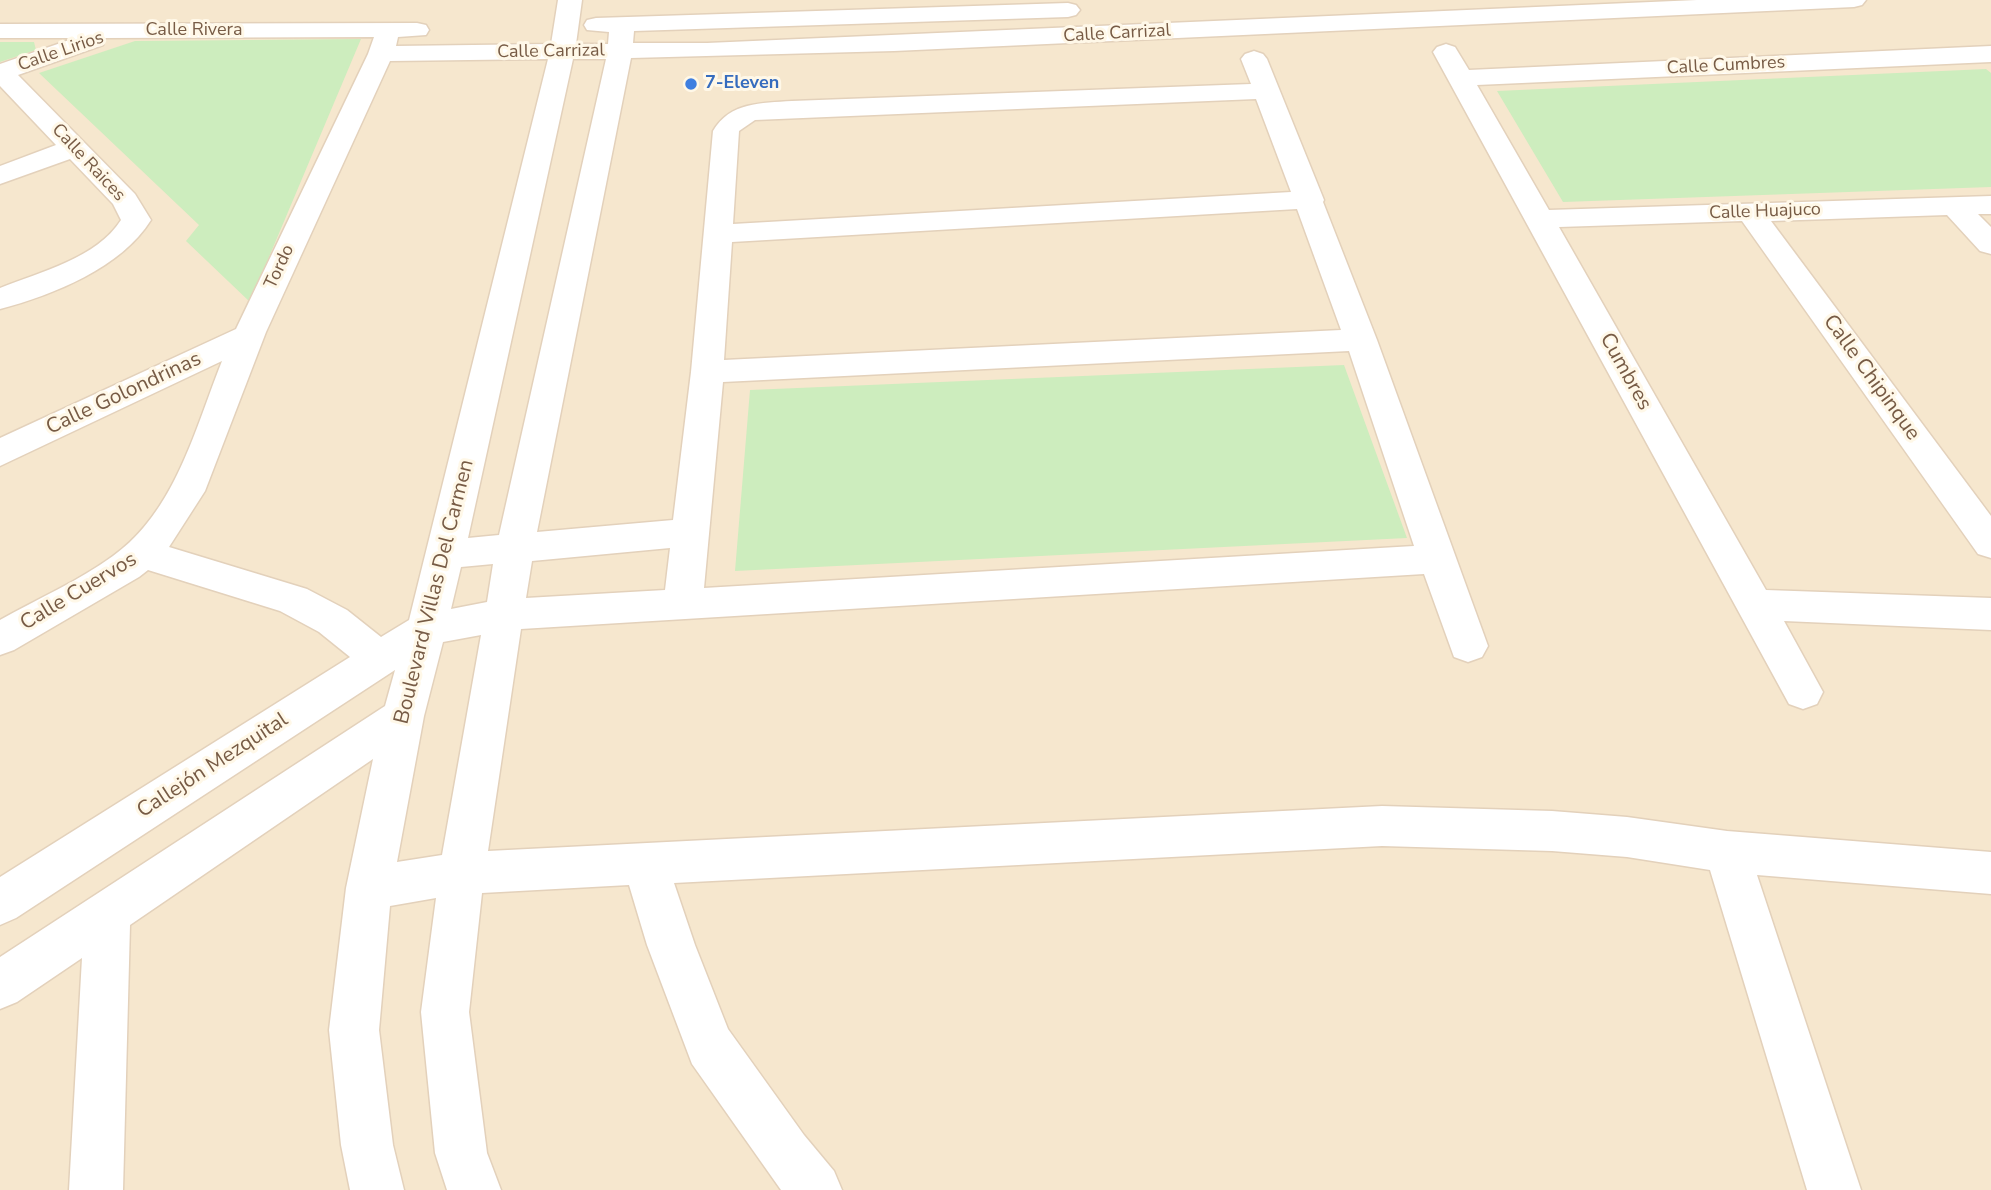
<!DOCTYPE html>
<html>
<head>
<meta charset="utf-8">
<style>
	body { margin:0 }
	canvas { display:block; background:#fef5e0 }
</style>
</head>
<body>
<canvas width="1991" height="1190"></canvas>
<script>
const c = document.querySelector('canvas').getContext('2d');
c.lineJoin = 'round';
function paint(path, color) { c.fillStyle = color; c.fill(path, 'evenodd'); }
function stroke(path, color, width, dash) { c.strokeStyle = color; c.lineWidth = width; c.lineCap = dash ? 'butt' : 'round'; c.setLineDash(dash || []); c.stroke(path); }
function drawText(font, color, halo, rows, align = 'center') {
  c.font = font + ' "Nunito Sans",sans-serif'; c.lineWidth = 6; c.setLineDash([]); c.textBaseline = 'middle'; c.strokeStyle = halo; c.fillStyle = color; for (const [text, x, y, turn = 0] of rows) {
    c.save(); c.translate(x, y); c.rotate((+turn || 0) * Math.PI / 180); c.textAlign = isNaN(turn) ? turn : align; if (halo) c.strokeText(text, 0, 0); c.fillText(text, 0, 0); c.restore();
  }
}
const residential = new Path2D(`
	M 0,0 L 1991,0 L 1991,1190 L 0,1190 Z`);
const green = new Path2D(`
	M 361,39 L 250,302 L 186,241 L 199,225 L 39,73 L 135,41 Z
	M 0,42 L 34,42 L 36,50 L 0,62 Z
	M 1986,69 L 1991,73 L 1991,187 L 1563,202 L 1497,91 Z
	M 1344,365 L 1407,538 L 735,571 L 750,390 Z`);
const minor = new Path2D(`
	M 558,0 L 582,0 L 576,44 L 608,44 L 609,32 L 587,30 L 584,25 L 587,20 L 596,18 L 1068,3 L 1076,5 L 1080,10 L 1076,15 L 1068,17 L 634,31 L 633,43 L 707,43 L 1697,0 L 1866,0 L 1862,5 L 1854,7 L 894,51 L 631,58 L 537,532 L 673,520 L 691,372 L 713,131 C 730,102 761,103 792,101 L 1251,84 L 1241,59 L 1245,54 L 1254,51 L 1263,54 L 1267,59 L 1324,200 L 1323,202 L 1377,340 L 1488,646 L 1482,657 L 1468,662 L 1454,657 L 1424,574 L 521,629 L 488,851 L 1382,806 L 1552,811 L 1627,817 L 1727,831 L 1991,852 L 1991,894 L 1757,875 L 1861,1190 L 1807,1190 L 1710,870 L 1627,857 L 1552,851 L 1382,846 L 674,883 L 695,945 L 728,1029 L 804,1135 L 834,1171 L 842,1190 L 781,1190 L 692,1064 L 647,945 L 629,885 L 482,893 L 469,1012 L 487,1153 L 501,1190 L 447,1190 L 435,1153 L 421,1012 L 436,898 L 390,906 L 379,1030 L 393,1145 L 404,1190 L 350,1190 L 341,1145 L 329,1030 L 346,888 L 373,759 L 130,925 L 123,1190 L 69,1190 L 82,958 L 17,1002 L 0,1009 L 0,957 L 385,706 L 395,670 L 16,918 L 0,925 L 0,877 L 350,657 L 319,632 L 280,611 L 148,570 L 139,577 L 14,650 L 0,655 L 0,620 C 37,599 79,581 113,556 C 175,512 195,429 222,361 L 0,466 L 0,438 L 236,329 L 368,54 L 374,37 L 105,38 L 103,45 L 18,75 L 135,194 L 151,220 C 121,268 53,295 0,309 L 0,288 C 40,272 97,258 121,220 L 113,204 L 70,159 L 0,184 L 0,166 L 56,145 L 0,86 L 0,64 L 75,38 L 0,38 L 0,24 L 417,23 L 426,25 L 429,30 L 426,35 L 398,37 L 396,46 L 551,44 ZM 548,59 L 409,620 L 381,637 L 347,610 L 307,589 L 169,547 L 205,491 L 266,332 L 390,61 ZM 573,59 L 606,59 L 499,535 L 468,538 ZM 1256,99 L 1291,192 L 733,224 L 739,131 L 755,120 ZM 1297,209 L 1341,330 L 724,360 L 732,242 ZM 1349,351 L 1414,546 L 704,588 L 723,382 ZM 670,548 L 665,590 L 526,598 L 532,561 ZM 493,564 L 487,602 L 451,609 L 461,567 ZM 481,635 L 442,855 L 397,862 L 424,716 L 443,642 Z
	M 1446,44 L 1455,47 L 1469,70 L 1991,46 L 1991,62 L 1477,85 L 1549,210 L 1991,196 L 1991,214 L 1978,214 L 1991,227 L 1991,254 L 1980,251 L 1947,215 L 1771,221 L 1991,516 L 1991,558 L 1978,554 L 1742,221 L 1559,227 L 1766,590 L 1991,598 L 1991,630 L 1784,621 L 1823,692 L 1817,704 L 1803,709 L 1789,704 L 1433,52 L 1437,47 Z`);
const markers = [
	[691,84,7,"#3f7fe0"]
];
const farStreetnames = [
	["Calle Rivera",194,31],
	["Calle Carrizal",1117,34,-3],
	["Calle Lirios",61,52,-19],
	["Calle Carrizal",551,52,-1],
	["Calle Cumbres",1726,66,-3],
	["Calle Raices",88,163,47],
	["Calle Huajuco",1765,212,-2],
	["Tordo",280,267,-65]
];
const farShopnames = [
	["7-Eleven",705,84]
];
const streetNames = [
	["Cumbres",1625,372,61],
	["Calle Chipinque",1871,378,54],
	["Calle Golondrinas",124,394,-25],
	["Calle Cuervos",79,592,-31],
	["Boulevard Villas Del Carmen",435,592,-76],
	["Callejón Mezquital",213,766,-33]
];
paint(residential, '#f6e7ce');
paint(green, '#cdedbe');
stroke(minor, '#e3d1bb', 3);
paint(minor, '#fff');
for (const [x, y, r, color] of markers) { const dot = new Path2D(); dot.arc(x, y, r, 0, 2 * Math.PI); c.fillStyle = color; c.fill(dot); stroke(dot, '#fff8e8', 2.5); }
drawText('18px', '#775b45', '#fff8e8', farStreetnames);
drawText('bold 18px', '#366cbe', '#fff8e8', farShopnames, 'left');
drawText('21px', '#775b45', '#fff8e8', streetNames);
</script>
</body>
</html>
